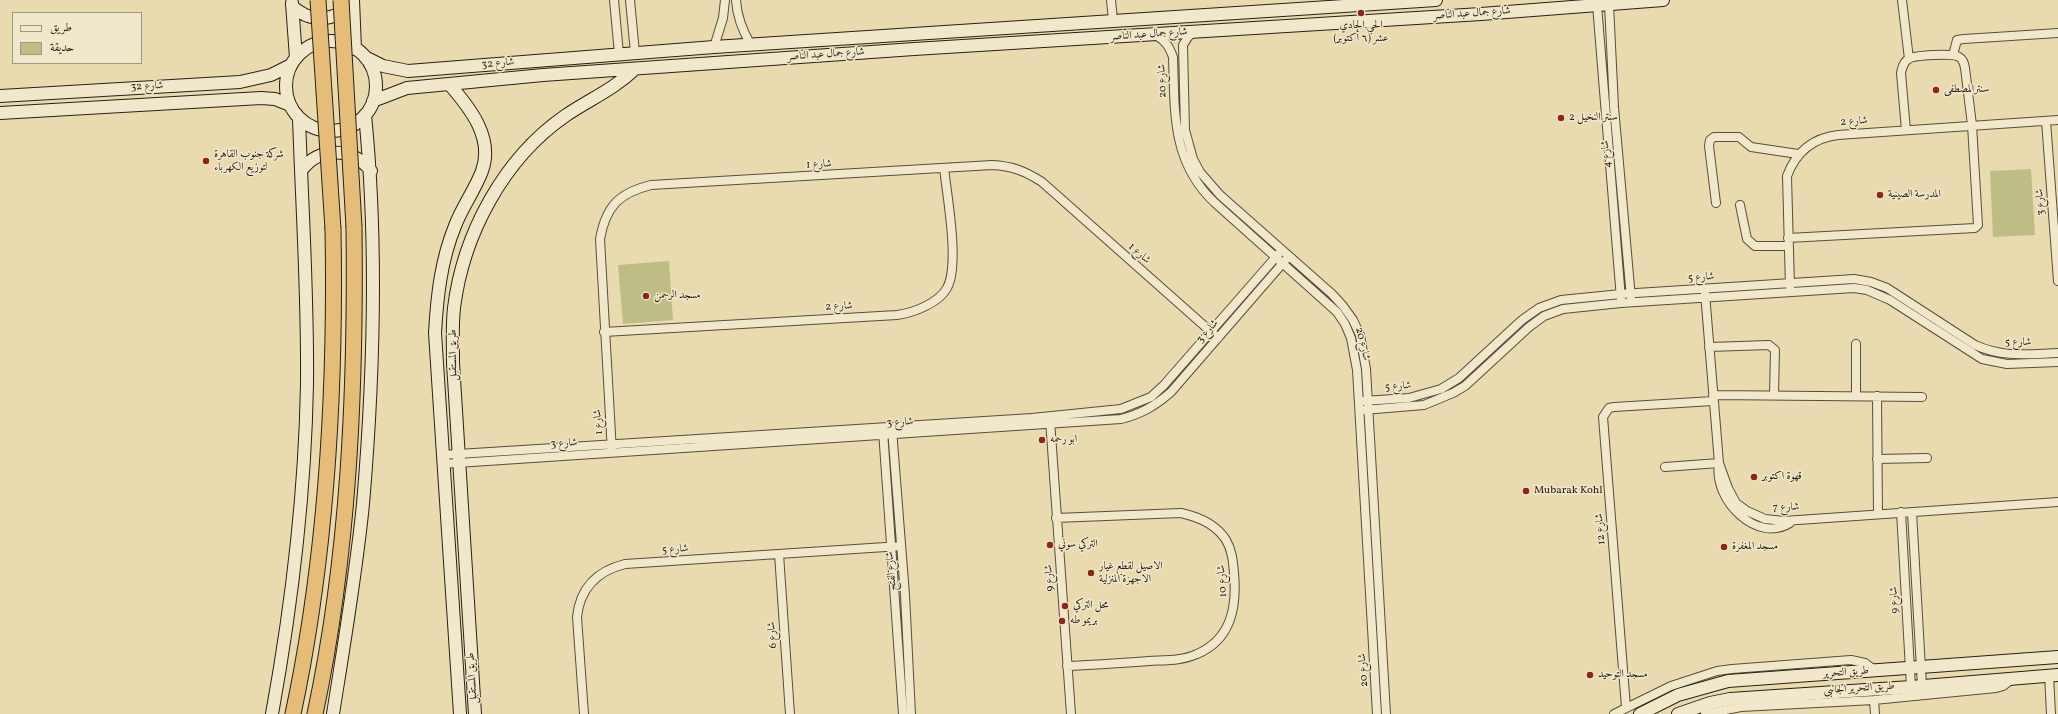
<!DOCTYPE html>
<html>
<head>
<meta charset="utf-8">
<style>
	body { margin:0 }
	#map { position:relative; width:2058px; height:714px; overflow:hidden; background:#eadaaf; font-family:Vollkorn,Amiri,serif }
	canvas { display:block }
	.legend { position:absolute; left:12px; top:12px; width:130px; height:52px; box-sizing:border-box; background:#f1e7cb; border:1px solid #a19783; margin:0; padding:5px 7px; list-style:none; font-size:12px; color:#282016 }
	.legend li { display:flex; align-items:center; gap:8px; height:20px }
	.legend b { width:20px; border:1px solid #a19783 }
</style>
</head>
<body>
<div id="map">
<canvas width="2058" height="714"></canvas>
<ul class="legend">
<li><b style="height:5px;background:#f1e7cb"></b>طريق</li>
<li><b style="height:11px;background:#bebd86"></b>حديقة</li>
</ul>
</div>
<script>
const c = document.querySelector('canvas').getContext('2d');
c.lineJoin = 'round';
function paint(path, color) { c.fillStyle = color; c.fill(path, 'evenodd'); }
function stroke(path, color, width, dash) { c.strokeStyle = color; c.lineWidth = width; c.lineCap = dash ? 'butt' : 'round'; c.setLineDash(dash || []); c.stroke(path); }
function drawText(font, color, halo, rows, align = 'center') {
  c.font = font + ' Vollkorn,Amiri,serif'; c.lineWidth = 3; c.setLineDash([]); c.textBaseline = 'middle'; c.strokeStyle = halo; c.fillStyle = color; for (const [text, x, y, turn = 0] of rows) {
    c.save(); c.translate(x, y); c.rotate((+turn || 0) * Math.PI / 180); c.textAlign = isNaN(turn) ? turn : align; if (halo) c.strokeText(text, 0, 0); c.fillText(text, 0, 0); c.restore();
  }
}
const green = new Path2D(`
	M 2031,169 L 2035,235 L 1993,237 L 1990,171 Z
	M 669,261 L 673,320 L 623,324 L 618,265 Z`);
const street = new Path2D(`
	M 614,0 L 619,54
	M 630,0 L 635,53
	M 736,0 C 737,17 742,30 751,45
	M 1111,0 L 1113,20
	M 1902,0 L 1909,59
	M 1609,4 L 1614,107 L 1631,298
	M 1597,5 L 1621,299
	M 1194,32 L 1188,37 L 1183,45 L 1185,130 L 1193,159 L 1200,172 L 1220,195 L 1332,294 L 1343,306 L 1353,320 L 1360,335 L 1366,369 L 1386,714
	M 1155,35 C 1165,40 1169,46 1173,57 C 1175,111 1171,161 1214,202 L 1337,312 L 1345,324 L 1351,338 L 1357,370 L 1377,714
	M 714,47 L 723,18 L 725,0
	M 1953,55 L 1957,40 L 1964,39 L 2058,33
	M 2046,121 L 2058,281
	M 1716,203 L 1709,146 L 1710,140 L 1714,137 L 1739,137 L 1751,147 L 1798,154
	M 1740,205 L 1747,239 L 1755,246 L 1788,246
	M 1788,238 L 1975,228 L 1978,225 L 1972,125 L 1965,68 C 1964,63 1963,59 1959,57 C 1953,53 1914,55 1908,59 C 1903,63 1902,68 1901,73 L 1906,130
	M 1790,287 L 1787,176 C 1796,152 1812,138 1838,135 L 2058,120
	M 1705,293 L 1719,463 L 1728,488 L 1736,503 L 1747,511 L 1765,519 L 1784,521 L 2058,502
	M 604,332 L 897,315 C 913,313 939,303 947,288 C 960,265 947,196 944,168
	M 1709,347 L 1769,345 L 1775,350 L 1774,395
	M 1713,395 L 1922,397
	M 1856,396 L 1856,344
	M 1877,396 L 1878,514
	M 1362,401 L 1409,398 L 1441,389 L 1459,378 L 1522,320 L 1539,308 L 1561,300 L 1621,294 L 1854,279 L 1871,282 L 1887,288 L 1975,345 C 2004,358 2028,354 2058,353
	M 1364,410 L 1424,405 L 1453,393 L 1465,386 L 1529,327 L 1544,316 L 1563,309 L 1621,303 L 1854,288 L 1867,290 L 1890,300 L 1982,359 L 2007,364 L 2058,362
	M 1050,420 L 1071,714
	M 892,429 L 905,595 L 911,714
	M 883,431 L 903,714
	M 612,452 L 600,239 C 606,206 619,193 651,185 L 992,165 C 1012,166 1025,171 1042,182 L 1218,338
	M 442,455 L 1032,418 L 1121,409 L 1151,397 L 1164,385 L 1282,250
	M 1877,459 L 1927,458
	M 442,464 L 1121,419 C 1141,414 1155,406 1171,392 L 1289,256
	M 1719,464 C 1713,500 1757,544 1790,523
	M 1665,467 L 1719,463
	M 1901,512 L 1911,687
	M 1912,512 L 1922,686
	M 1056,518 L 1181,513 C 1199,517 1216,524 1226,540 C 1232,550 1233,561 1234,573 C 1237,606 1232,639 1197,654 C 1182,661 1164,660 1149,661 C 1122,663 1094,665 1067,666
	M 779,554 L 790,714
	M 2049,675 L 2051,714
	M 1874,700 L 1875,714
	M 1626,707 L 1603,417 L 1609,408 L 1614,407 L 1713,401
	M 584,714 L 577,617 C 580,588 597,571 625,564 L 901,546
	M 1614,714 L 1671,686 L 1717,671 L 1732,669 L 1851,660 L 1865,663 L 1876,671
	M 1705,714 L 1741,707 L 1874,700 L 1996,688 L 2003,686 L 2012,679`);
const secondary = new Path2D(`
	M 353,0 L 355,49
	M 292,3 L 296,58
	M 292,6 C 311,24 339,22 353,0
	M286 86a45 45 0 1 1 90 0a45 45 0 1 1-90 0Z
	M 365,57 L 383,66 L 408,71 L 714,47 L 1436,0
	M 450,85 C 470,108 494,138 482,171 C 475,190 462,207 455,226 C 441,260 437,297 435,333 L 460,714
	M 0,96 L 240,82 L 271,75 L 291,65
	M 373,101 L 407,88 L 543,75 L 914,49 L 1481,14 L 1663,0
	M 0,113 L 261,98 L 275,99 L 290,105
	M 301,171 C 319,146 352,147 371,171
	M 272,714 C 292,604 305,496 307,384 C 308,295 302,207 299,118
	M 333,714 C 344,644 356,575 363,504 C 374,375 378,244 365,115
	M 475,714 L 453,363 C 453,345 452,326 454,308 C 463,235 503,159 565,116 C 590,99 613,90 635,69
	M 1640,714 L 1678,695 L 1728,681 L 2058,657
	M 1678,714 L 1710,703 L 1730,699 L 1911,687 L 2058,675`);
const highway = new Path2D(`
	M 293,714 C 327,555 336,391 333,229
	M 315,714 C 349,555 356,389 354,227`);
const highwayBridge = new Path2D(`
	M 318,0 L 333,229
	M 341,0 L 354,227`);
const markers = [
	[1361,13,4,"#8f2418"],
	[1936,90,4,"#8f2418"],
	[1561,118,4,"#8f2418"],
	[206,161,4,"#8f2418"],
	[1880,195,4,"#8f2418"],
	[646,296,4,"#8f2418"],
	[1042,440,4,"#8f2418"],
	[1754,477,4,"#8f2418"],
	[1526,491,4,"#8f2418"],
	[1050,545,4,"#8f2418"],
	[1724,547,4,"#8f2418"],
	[1091,573,4,"#8f2418"],
	[1065,606,4,"#8f2418"],
	[1062,621,4,"#8f2418"],
	[1590,675,4,"#8f2418"]
];
const streetNames = [
	["شارع جمال عبد الناصر",1472,14,-4],
	["شارع جمال عبد الناصر",1149,35,-4],
	["شارع جمال عبد الناصر",826,55,-4],
	["شارع 32",498,64,-5],
	["شارع 20",1163,81,-92],
	["شارع 32",147,87,-3],
	["شارع 2",1854,122,-4],
	["شارع 4",1607,154,-95],
	["شارع 1",819,165,-3],
	["شارع 3",2041,202,-94],
	["شارع 1",1139,254,41],
	["شارع 5",1701,278,-4],
	["شارع 2",839,307,-3],
	["شارع 3",1208,332,-49],
	["شارع 5",2018,343],
	["شارع 20",1362,344,76],
	["طريق المستقبل",454,355,-91],
	["شارع 5",1398,387,-5],
	["شارع 1",599,422,-94],
	["شارع 3",900,423,-4],
	["شارع 3",564,444,-4],
	["شارع 7",1786,508,-2],
	["شارع 12",1601,529,-95],
	["شارع 5",675,550,-4],
	["شارع الفتح",892,571,-95],
	["شارع 9",1050,578,-94],
	["شارع 10",1223,581,-94],
	["شارع 9",1895,600,-93],
	["شارع 6",773,635,-94],
	["شارع 20",1364,670,-94],
	["طريق التحرير",1846,673,-4],
	["طريق المستقبل",473,678,-94],
	["طريق التحرير الجانبى",1859,689,-4]
];
const poiNames = [
	["الحي الحادي",1361,26,"center"],
	["عشر (٦ أكتوبر)",1361,39,"center"],
	["سنترالمصطفى",1944,90],
	["سنتر النخيل 2",1569,118],
	["شركة جنوب القاهرة",214,155],
	["لتوزيع الكهرباء",214,168],
	["المدرسة الصينية",1888,195],
	["مسجد الرحمن",654,296],
	["ابو رحمه",1050,440],
	["قهوة اكتوبر",1762,477],
	["Mubarak Kohl",1534,491],
	["التركي سوني",1058,545],
	["مسجد المغفرة",1732,547],
	["الاصيل لقطع غيار",1099,567],
	["الاجهزة المنزلية",1099,580],
	["محل التركي",1073,606],
	["بريمو طه",1070,621],
	["مسجد التوحيد",1598,675]
];
paint(green, '#bebd86');
stroke(street, '#584e3c', 10);
stroke(secondary, '#282016', 14);
stroke(highway, '#282016', 17);
stroke(street, '#f1e7cb', 8);
stroke(secondary, '#f1e7cb', 12);
stroke(highway, '#e5bd78', 15);
stroke(highwayBridge, '#282016', 17, []);
stroke(highwayBridge, '#e5bd78', 15);
for (const [x, y, r, color] of markers) { const dot = new Path2D(); dot.arc(x, y, r, 0, 2 * Math.PI); c.fillStyle = color; c.fill(dot); stroke(dot, '#f1e7cb', 1.5); }
drawText('11px', '#282016', '#f1e7cb', streetNames);
drawText('11px', '#282016', '#f1e7cb', poiNames, 'left');
</script>
</body>
</html>
